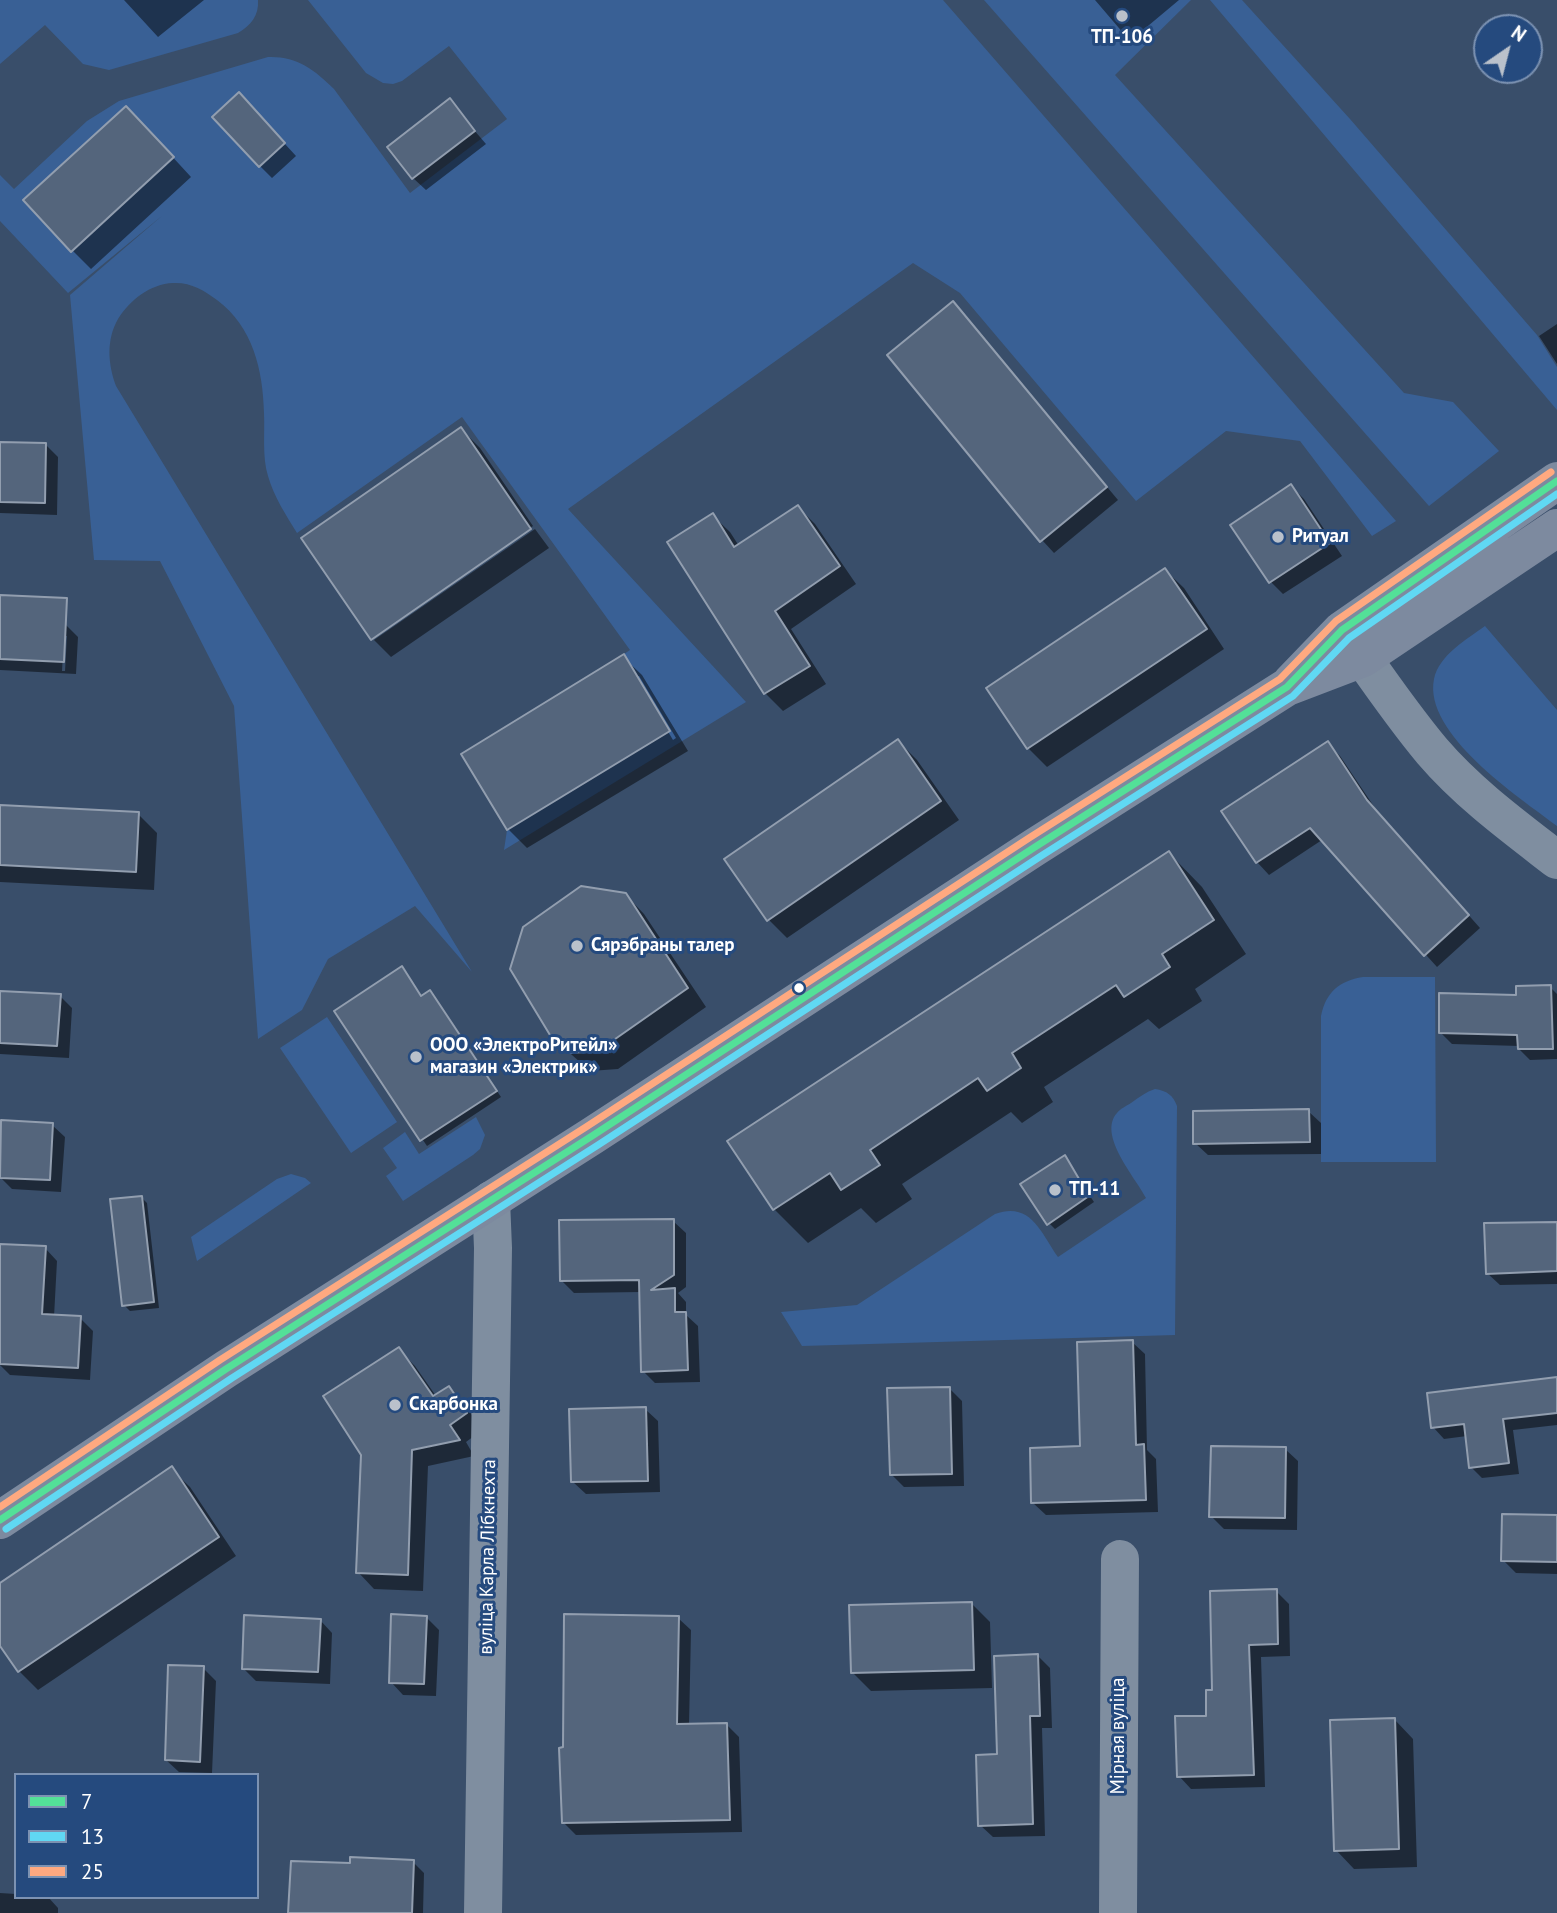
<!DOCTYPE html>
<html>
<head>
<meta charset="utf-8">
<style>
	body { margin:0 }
	#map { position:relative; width:1557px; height:1913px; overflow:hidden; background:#394e6a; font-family:"PT Sans",sans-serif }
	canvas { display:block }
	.legend { position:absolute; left:14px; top:1773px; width:245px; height:126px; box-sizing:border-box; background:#254a7e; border:2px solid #7c92b2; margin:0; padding:9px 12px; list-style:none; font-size:21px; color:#fff }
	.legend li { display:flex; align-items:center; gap:14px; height:35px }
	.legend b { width:35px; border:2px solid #7c92b2 }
	.north { position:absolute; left:1473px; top:14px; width:70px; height:70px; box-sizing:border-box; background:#254a7e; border:2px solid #7c92b2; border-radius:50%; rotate:35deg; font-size:19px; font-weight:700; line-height:28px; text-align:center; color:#fff }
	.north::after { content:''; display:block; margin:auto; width:24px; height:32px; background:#bac1cb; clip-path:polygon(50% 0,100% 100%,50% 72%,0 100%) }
</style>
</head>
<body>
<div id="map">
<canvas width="1557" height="1913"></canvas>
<ul class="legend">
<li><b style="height:9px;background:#53e098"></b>7</li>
<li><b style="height:9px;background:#60d8f3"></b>13</li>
<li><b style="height:9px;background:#ffa980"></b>25</li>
</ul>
<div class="north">N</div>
</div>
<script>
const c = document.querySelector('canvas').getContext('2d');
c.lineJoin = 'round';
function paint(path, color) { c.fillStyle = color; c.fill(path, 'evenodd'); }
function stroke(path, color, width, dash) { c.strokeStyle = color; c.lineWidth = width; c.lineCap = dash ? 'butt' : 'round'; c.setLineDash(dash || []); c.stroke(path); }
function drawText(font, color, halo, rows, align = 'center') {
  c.font = font + ' "PT Sans",sans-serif'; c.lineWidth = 6; c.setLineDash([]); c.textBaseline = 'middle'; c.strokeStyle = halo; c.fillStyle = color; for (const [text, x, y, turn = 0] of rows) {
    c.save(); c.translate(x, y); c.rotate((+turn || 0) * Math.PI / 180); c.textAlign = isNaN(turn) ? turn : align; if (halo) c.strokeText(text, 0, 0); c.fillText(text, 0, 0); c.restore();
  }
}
const green = new Path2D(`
	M 0,0 L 258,0 C 259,16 251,25 238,33 L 109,70 L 83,64 L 45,25 L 0,64 Z
	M 308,0 L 943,0 L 1396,521 L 1372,536 L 1300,441 L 1226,431 L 1136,501 L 960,293 L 913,263 L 568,509 L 746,702 L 504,850 L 507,830 L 670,731 L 624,654 L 630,650 L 462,417 L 297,533 C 286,515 274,497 268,476 C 262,456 265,434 264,413 C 263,370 253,327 217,300 C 204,290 190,282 173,283 C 150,284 130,300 118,319 C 106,340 108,364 116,386 L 472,972 L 415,906 L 328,959 L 302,1010 L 258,1039 L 234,706 L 160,561 L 94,560 L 70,295 L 163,215 L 68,293 L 0,221 L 0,175 L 14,189 L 87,121 L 119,101 L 268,57 C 296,56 314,69 334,89 L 410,193 L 507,119 L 449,46 L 402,81 L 393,84 L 383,83 L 366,73 Z
	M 984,0 L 1191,0 L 1115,75 L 1404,393 L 1453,402 L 1499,451 L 1429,506 Z
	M 1210,0 L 1242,0 L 1350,119 L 1537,335 L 1557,367 L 1557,410 Z
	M 1485,626 L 1557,710 L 1557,826 C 1519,797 1423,734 1434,679 C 1439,655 1467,639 1485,626 Z
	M 1363,977 L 1435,977 L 1436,1162 L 1321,1162 L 1321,1016 C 1326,992 1339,981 1363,977 Z
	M 327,1017 L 397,1122 L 351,1153 L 280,1048 Z
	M 1155,1089 C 1167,1091 1173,1095 1177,1106 L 1175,1335 L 802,1346 L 781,1312 L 857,1305 L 995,1214 C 1031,1201 1041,1233 1058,1257 L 1146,1198 C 1136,1178 1097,1135 1117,1113 C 1120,1109 1126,1106 1131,1103 C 1139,1097 1146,1092 1155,1089 Z
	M 476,1117 L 485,1135 L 480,1149 L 473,1155 L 403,1201 L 386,1176 L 397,1168 L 383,1148 L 405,1132 L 419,1154 Z
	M 291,1174 L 305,1178 L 311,1183 L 197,1261 L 191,1237 L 277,1179 Z`);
const shadow = new Path2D(`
	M 124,0 L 204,0 L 158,37 Z
	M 1095,0 L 1179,0 L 1130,41 Z
	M 449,101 L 486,144 L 426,190 L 413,178 Z
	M 251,107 L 296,156 L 272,178 L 260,166 Z
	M 145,127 L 191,177 L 91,269 L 72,250 Z
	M 953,303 L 1118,500 L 1054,553 L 1042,540 Z
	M 1557,324 L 1557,364 L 1539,336 Z
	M 461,429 L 480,448 L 533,526 L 373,636 L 373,640 L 303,538 Z
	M 0,443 L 46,445 L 58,457 L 57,515 L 0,513 Z
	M 1291,486 L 1304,499 L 1342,556 L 1283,594 L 1271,582 L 1233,525 Z
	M 798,507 L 815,524 L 856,584 L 791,629 L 826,684 L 783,711 L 765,693 L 670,542 L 712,515 L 730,532 L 739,546 Z
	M 535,529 L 549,548 L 391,657 L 374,640 Z
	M 1165,570 L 1184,588 L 1224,649 L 1047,767 L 1028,748 Z
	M 65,624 L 78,637 L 76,674 L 0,670 L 0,632 ZM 64,636 L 67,636 L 65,671 L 62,671 Z
	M 623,657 L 642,675 L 688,751 L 527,848 L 508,829 L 463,754 ZM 635,676 L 639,676 L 676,738 L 673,740 Z
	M 898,741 L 917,760 L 959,820 L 787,938 L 769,920 Z
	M 1328,744 L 1340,756 L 1379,814 L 1480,928 L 1437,967 L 1322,840 L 1269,875 L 1257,862 Z
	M 0,807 L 138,814 L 157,833 L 154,890 L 0,882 Z
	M 1169,853 L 1202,887 L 1246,954 L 1195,989 L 1202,1001 L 1159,1029 L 1148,1019 L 1044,1087 L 1053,1102 L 1022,1123 L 1011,1112 L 902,1184 L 912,1199 L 876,1223 L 861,1208 L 808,1243 L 774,1209 L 730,1142 Z
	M 625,894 L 644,914 L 706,1007 L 618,1069 L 590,1071 L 554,1039 Z
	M 401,968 L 422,997 L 435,998 L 501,1097 L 427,1146 L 336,1011 Z
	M 1550,987 L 1557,994 L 1557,1059 L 1530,1060 L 1519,1049 L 1519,1046 L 1452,1044 L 1441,1033 L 1518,997 Z
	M 0,993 L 60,996 L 72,1008 L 69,1058 L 0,1054 Z
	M 1308,1111 L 1321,1123 L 1321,1154 L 1208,1155 L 1195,1143 Z
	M 2,1122 L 52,1125 L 65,1137 L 61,1192 L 12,1189 L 0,1177 Z
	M 1064,1157 L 1094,1202 L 1055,1229 L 1049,1223 Z
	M 141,1197 L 147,1203 L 159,1308 L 130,1311 L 124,1305 Z
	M 673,1221 L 686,1233 L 686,1287 L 678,1293 L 686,1302 L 686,1315 L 698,1326 L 700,1382 L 655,1383 L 643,1371 L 641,1292 L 574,1293 L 561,1280 Z
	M 1557,1223 L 1557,1284 L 1500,1285 L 1487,1273 Z
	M 0,1246 L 45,1248 L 57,1261 L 54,1317 L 80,1318 L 93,1331 L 90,1380 L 10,1375 L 0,1365 Z
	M 1132,1342 L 1145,1354 L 1147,1450 L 1156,1459 L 1158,1512 L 1046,1515 L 1033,1503 L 1082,1448 Z
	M 398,1349 L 415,1366 L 436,1396 L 448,1388 L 465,1405 L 482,1430 L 466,1442 L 474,1456 L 428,1466 L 423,1591 L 374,1589 L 358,1572 Z
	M 1557,1379 L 1557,1425 L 1513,1430 L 1519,1474 L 1482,1478 L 1471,1467 L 1467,1436 L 1444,1439 L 1433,1427 Z
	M 949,1388 L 962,1401 L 964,1486 L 904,1487 L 891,1474 Z
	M 645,1409 L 658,1421 L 660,1492 L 586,1494 L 573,1482 Z
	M 1285,1449 L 1298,1461 L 1297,1530 L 1224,1529 L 1211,1516 Z
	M 171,1469 L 190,1487 L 236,1556 L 38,1690 L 19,1671 L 0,1643 L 0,1585 Z
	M 1557,1517 L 1557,1574 L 1516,1573 L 1503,1560 Z
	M 1276,1591 L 1289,1604 L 1290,1656 L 1261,1657 L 1265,1787 L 1191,1789 L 1179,1776 L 1208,1718 L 1214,1692 Z
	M 971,1603 L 990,1622 L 992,1688 L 871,1691 L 852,1672 Z
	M 426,1617 L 439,1630 L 436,1696 L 403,1695 L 391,1682 Z
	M 678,1618 L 691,1630 L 689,1726 L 727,1725 L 739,1737 L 742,1832 L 576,1835 L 563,1822 Z
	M 320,1620 L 332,1633 L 330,1684 L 256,1681 L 244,1669 Z
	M 1038,1656 L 1050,1668 L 1052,1728 L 1042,1728 L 1045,1836 L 993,1837 L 980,1825 L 999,1756 Z
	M 203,1668 L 216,1681 L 212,1773 L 179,1772 L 166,1760 Z
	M 1395,1720 L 1413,1739 L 1417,1867 L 1354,1869 L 1336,1850 Z
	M 413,1862 L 424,1873 L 423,1913 L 290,1913 L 352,1865 Z
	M 0,1893 L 16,1894 L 16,1897 L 48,1897 L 58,1908 L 58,1913 L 0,1913 Z`);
const building = new Path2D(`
	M 239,92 L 285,143 L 259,167 L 212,117 Z
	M 450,98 L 475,131 L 412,179 L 387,147 Z
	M 126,106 L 174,157 L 71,252 L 23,200 Z
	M 953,301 L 1107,487 L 1040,542 L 887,355 Z
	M 461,427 L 531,529 L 371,640 L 301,538 Z
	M 0,442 L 46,443 L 45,503 L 0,502 Z
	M 1291,484 L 1330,543 L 1269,583 L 1230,525 Z
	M 798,505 L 840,566 L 775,611 L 810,666 L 764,694 L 667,542 L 713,513 L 734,547 Z
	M 1165,568 L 1207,629 L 1027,749 L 986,688 Z
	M 0,595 L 67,598 L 64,662 L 0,659 Z
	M 624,654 L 670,731 L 507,830 L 461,754 Z
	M 898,739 L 941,801 L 767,921 L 724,859 Z
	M 1328,741 L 1367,800 L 1469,915 L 1424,956 L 1310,828 L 1256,863 L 1221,811 Z
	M 0,805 L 139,812 L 136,872 L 0,865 Z
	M 1169,851 L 1214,920 L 1162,954 L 1170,967 L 1124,997 L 1116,985 L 1012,1053 L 1021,1068 L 987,1091 L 978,1078 L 870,1150 L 880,1165 L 841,1190 L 830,1173 L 773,1210 L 727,1141 Z
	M 581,886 L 626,893 L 688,988 L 598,1051 L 569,1053 L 553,1040 L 510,969 L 523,927 Z
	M 402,966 L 421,996 L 430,990 L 497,1091 L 420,1141 L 334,1011 Z
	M 1551,985 L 1553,1049 L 1518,1049 L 1517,1035 L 1439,1033 L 1439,993 L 1516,995 L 1516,986 Z
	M 0,991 L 61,994 L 57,1046 L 0,1043 Z
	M 1309,1109 L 1310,1142 L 1193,1144 L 1193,1111 Z
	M 1,1120 L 53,1123 L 50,1180 L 0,1178 Z
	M 1065,1155 L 1089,1196 L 1047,1225 L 1020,1184 Z
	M 142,1196 L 154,1302 L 122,1306 L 110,1199 Z
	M 674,1219 L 674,1275 L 651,1290 L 675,1288 L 675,1312 L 686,1312 L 688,1370 L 641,1372 L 639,1280 L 560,1281 L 559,1220 Z
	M 1557,1222 L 1557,1271 L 1486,1274 L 1484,1223 Z
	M 0,1244 L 46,1246 L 42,1314 L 81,1316 L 78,1368 L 0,1364 Z
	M 1133,1340 L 1136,1445 L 1144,1444 L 1146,1500 L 1031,1503 L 1030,1448 L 1080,1446 L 1077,1342 Z
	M 399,1347 L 433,1396 L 449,1386 L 467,1413 L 450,1425 L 460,1440 L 412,1450 L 408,1575 L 356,1573 L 361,1455 L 323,1396 Z
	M 1557,1377 L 1557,1413 L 1503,1419 L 1509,1463 L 1469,1468 L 1464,1424 L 1431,1428 L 1427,1393 Z
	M 950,1387 L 952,1474 L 890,1475 L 887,1388 Z
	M 646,1407 L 648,1481 L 571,1482 L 569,1409 Z
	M 1211,1446 L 1286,1447 L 1285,1518 L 1209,1517 Z
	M 172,1466 L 219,1537 L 18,1672 L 0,1646 L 0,1583 Z
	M 1502,1514 L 1557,1515 L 1557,1562 L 1501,1561 Z
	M 1277,1589 L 1278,1644 L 1249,1645 L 1254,1775 L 1177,1777 L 1175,1716 L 1206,1716 L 1206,1690 L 1212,1690 L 1210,1591 Z
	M 972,1602 L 974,1670 L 851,1673 L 849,1605 Z
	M 391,1614 L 427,1616 L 424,1684 L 389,1683 Z
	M 564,1614 L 679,1616 L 677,1724 L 727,1723 L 730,1820 L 562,1823 L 559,1748 L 563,1747 Z
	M 244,1615 L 321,1619 L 318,1672 L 242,1669 Z
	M 1038,1654 L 1040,1716 L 1030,1716 L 1033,1824 L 978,1826 L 976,1755 L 997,1754 L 994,1656 Z
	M 168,1665 L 204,1666 L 200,1762 L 165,1760 Z
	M 1395,1718 L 1399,1849 L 1334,1851 L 1330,1720 Z
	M 350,1857 L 414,1860 L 412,1913 L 288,1913 L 291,1861 L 350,1863 Z`);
const minor = new Path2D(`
	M 1343,630 C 1372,671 1400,713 1432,751 C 1468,793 1513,826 1557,860
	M 483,1913 L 493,1248 L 491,1200
	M 1118,1913 L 1120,1559`);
const major = new Path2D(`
	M 1291,683 L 1342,630 L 1557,481
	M 0,1520 L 226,1369 L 592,1136 L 1035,847 L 1287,687 L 1363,658 L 1557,528`);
const bus1 = new Path2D(`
	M 0,1520 L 226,1369 L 592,1136 L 1035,847 L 1287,687 L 1342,630 L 1557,481`);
const bus2 = new Path2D(`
	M 6,1529 L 232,1378 L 598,1145 L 1041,856 L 1293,696 L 1349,638 L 1557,494`);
const bus3 = new Path2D(`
	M 0,1507 L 220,1360 L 586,1127 L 1029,838 L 1280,679 L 1336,621 L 1551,472`);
const markers = [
	[1122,16,7,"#bac1cb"],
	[1278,537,7,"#bac1cb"],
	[577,946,7,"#bac1cb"],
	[799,988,6,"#fff"],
	[416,1057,7,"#bac1cb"],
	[1055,1190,7,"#bac1cb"],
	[395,1405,7,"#bac1cb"]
];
const poiNames = [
	["ТП-106",1122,38,"center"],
	["Ритуал",1292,537],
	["Сярэбраны талер",591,946],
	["ООО «ЭлектроРитейл»",430,1046],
	["магазин «Электрик»",430,1068],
	["ТП-11",1069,1190],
	["Скарбонка",409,1405]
];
const streetNames = [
	["вуліца Карла Лібкнехта",488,1557,-89],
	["Мірная вуліца",1119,1736,-90]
];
paint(green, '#396095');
paint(shadow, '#0007');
paint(building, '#54657c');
stroke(building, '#929eaf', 2);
stroke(minor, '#7f8ea0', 38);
stroke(major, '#7d8a9f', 38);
stroke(bus1, '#53e098', 7);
stroke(bus2, '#60d8f3', 7);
stroke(bus3, '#ffa980', 7);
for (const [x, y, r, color] of markers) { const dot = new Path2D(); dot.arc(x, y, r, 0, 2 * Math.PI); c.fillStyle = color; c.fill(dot); stroke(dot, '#254a7e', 2.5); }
drawText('bold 19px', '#fff', '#254a7e', poiNames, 'left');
drawText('19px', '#fff', '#254a7e', streetNames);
</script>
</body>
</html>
